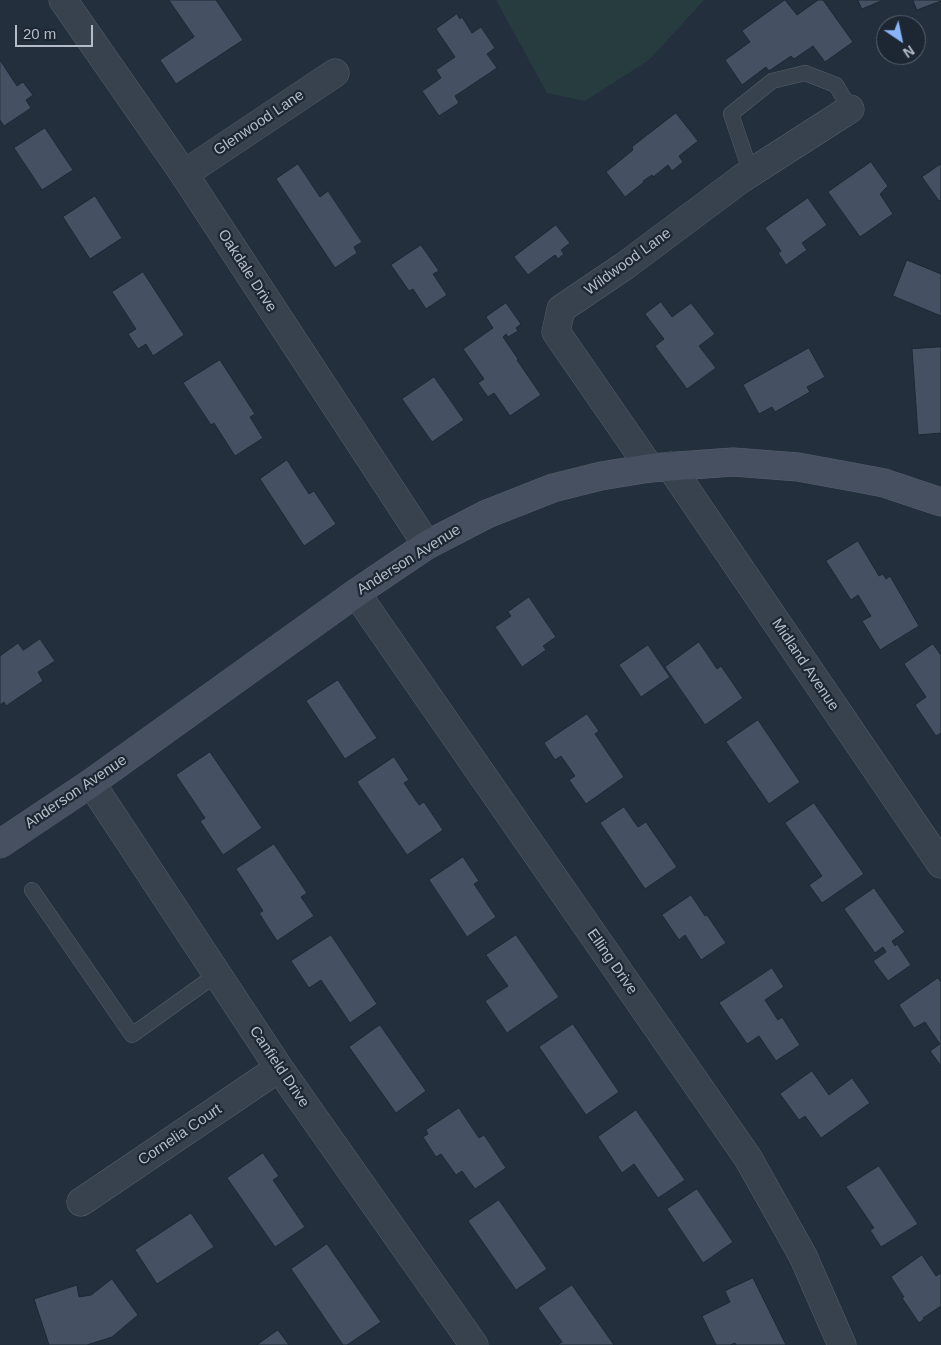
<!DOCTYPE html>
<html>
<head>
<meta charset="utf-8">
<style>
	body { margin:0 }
	#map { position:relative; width:941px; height:1345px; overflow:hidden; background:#242f3e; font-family:Helvetica,sans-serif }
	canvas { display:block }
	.north { position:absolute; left:876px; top:15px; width:50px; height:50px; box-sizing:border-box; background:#1d2633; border:1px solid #59626f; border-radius:50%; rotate:146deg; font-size:14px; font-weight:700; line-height:20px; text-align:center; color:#b4bcc9 }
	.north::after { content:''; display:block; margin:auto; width:18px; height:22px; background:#8ab4f8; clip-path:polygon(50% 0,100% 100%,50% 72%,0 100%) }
	.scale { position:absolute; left:15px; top:25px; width:78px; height:22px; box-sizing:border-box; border:2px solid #b4bcc9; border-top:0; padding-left:6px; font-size:15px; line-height:18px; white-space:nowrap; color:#b4bcc9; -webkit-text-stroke:4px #1d2633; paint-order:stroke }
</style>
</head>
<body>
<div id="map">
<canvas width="941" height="1345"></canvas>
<div class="north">N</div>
<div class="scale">20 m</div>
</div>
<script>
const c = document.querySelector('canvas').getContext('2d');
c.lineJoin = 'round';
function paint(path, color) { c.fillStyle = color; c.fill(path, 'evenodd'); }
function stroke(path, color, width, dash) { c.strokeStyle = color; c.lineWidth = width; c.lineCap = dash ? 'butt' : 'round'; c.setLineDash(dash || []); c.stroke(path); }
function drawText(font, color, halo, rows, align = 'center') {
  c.font = font + ' Helvetica,sans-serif'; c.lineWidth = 4.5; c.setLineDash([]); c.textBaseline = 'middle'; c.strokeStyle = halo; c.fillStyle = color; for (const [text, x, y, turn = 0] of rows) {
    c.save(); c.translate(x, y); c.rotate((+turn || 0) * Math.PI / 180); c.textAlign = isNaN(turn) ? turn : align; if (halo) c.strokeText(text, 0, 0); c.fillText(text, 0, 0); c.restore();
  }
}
const green = new Path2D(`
	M 496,0 L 704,0 L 649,60 L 585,101 L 547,93 Z`);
const building = new Path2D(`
	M 169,0 L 216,0 L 243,40 L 176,84 L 160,60 L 194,37 Z
	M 785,0 L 797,15 L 818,0 L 823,0 L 853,42 L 825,62 L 813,46 L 794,59 L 791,56 L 769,71 L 766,67 L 742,85 L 725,60 L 750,42 L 742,31 Z
	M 858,0 L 881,0 L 881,1 L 862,9 Z
	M 913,0 L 941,0 L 941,1 L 917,10 Z
	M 457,14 L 460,19 L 462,17 L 472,33 L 481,27 L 495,48 L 487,54 L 497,68 L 455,96 L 459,103 L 439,116 L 422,91 L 441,78 L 436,70 L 455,57 L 436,29 Z
	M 0,60 L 17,86 L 23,82 L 33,95 L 26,100 L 31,108 L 4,126 L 0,120 Z
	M 676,113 L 698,141 L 679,156 L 683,162 L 672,171 L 668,165 L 653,177 L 652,175 L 643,181 L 644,182 L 625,197 L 606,172 L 633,150 L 632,147 Z
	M 45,128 L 73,170 L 42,190 L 14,148 Z
	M 871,162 L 888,186 L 880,194 L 893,214 L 860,237 L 828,192 Z
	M 298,164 L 320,197 L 328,191 L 362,242 L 354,247 L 357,253 L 335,268 L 276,179 Z
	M 941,164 L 941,200 L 939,201 L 922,177 Z
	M 95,196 L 122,238 L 90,259 L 63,217 Z
	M 808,198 L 827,225 L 802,243 L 807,250 L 786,265 L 778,253 L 781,251 L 765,228 Z
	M 556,225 L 570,243 L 561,250 L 564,254 L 558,259 L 555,255 L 528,275 L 514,257 Z
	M 421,245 L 439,271 L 433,274 L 447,295 L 426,309 L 413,289 L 409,291 L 391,265 Z
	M 907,260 L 941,274 L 941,316 L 893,296 Z
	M 143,272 L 184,335 L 153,356 L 146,344 L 138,349 L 128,334 L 136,329 L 112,292 Z
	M 661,302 L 672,317 L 691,303 L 715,334 L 699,346 L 716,368 L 687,389 L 655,346 L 664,339 L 645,314 Z
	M 506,303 L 521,324 L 516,328 L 518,331 L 508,337 L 506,334 L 503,337 L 518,359 L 517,360 L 541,395 L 510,416 L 494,393 L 488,397 L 478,383 L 484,379 L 463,349 L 493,328 L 486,317 Z
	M 941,347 L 941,433 L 918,435 L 912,349 Z
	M 809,348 L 825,377 L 807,387 L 810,392 L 775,412 L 772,407 L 759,414 L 743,385 Z
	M 220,360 L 255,414 L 250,417 L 263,438 L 235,456 L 214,423 L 211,425 L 183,383 Z
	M 434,377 L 464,420 L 432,442 L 402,399 Z
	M 287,460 L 309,494 L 314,491 L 336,524 L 304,546 L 260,479 Z
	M 858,541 L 879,576 L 883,574 L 886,579 L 890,576 L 919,626 L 880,650 L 862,621 L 871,616 L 858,595 L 851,600 L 826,561 Z
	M 529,597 L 556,637 L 543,646 L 546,650 L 522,667 L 495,627 L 511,616 L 508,612 Z
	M 40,639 L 55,661 L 38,672 L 43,681 L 6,706 L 4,702 L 0,705 L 0,656 L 18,643 L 23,650 Z
	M 699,642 L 717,669 L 721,666 L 743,698 L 705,725 L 665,667 Z
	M 933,644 L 941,655 L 941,733 L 936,736 L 915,705 L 926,697 L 904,664 Z
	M 648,645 L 670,677 L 641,697 L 619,665 Z
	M 338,680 L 377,738 L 345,759 L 306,701 Z
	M 587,714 L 599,731 L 595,734 L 624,777 L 586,804 L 569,780 L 575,776 L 561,756 L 555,760 L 544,743 Z
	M 758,720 L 800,782 L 769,804 L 726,742 Z
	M 210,752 L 262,828 L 223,855 L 200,821 L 205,818 L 176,775 Z
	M 394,757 L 409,780 L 404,783 L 419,805 L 424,802 L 443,830 L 407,855 L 357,782 Z
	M 814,803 L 864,874 L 822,903 L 809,885 L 822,876 L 785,823 Z
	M 624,807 L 638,827 L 646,822 L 677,867 L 645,889 L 600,823 Z
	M 274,844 L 307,893 L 301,897 L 314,916 L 277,941 L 259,913 L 263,911 L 236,869 Z
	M 463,857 L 479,881 L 474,884 L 496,917 L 467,937 L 429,880 Z
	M 874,888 L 905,932 L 892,941 L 895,946 L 897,944 L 911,965 L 888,981 L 873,961 L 886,952 L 883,947 L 875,953 L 844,909 Z
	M 691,895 L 705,916 L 707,915 L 726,943 L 701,960 L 685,935 L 679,940 L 662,915 Z
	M 331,935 L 377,1004 L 350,1023 L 321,980 L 309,988 L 291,961 Z
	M 516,935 L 559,997 L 507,1033 L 485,1001 L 508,986 L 486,955 Z
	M 772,968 L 784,987 L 765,1000 L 778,1020 L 782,1017 L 800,1045 L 776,1061 L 759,1036 L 747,1044 L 719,1003 Z
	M 938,978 L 941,982 L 941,1066 L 930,1051 L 940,1044 L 925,1022 L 914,1028 L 899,1005 Z
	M 573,1024 L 619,1092 L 586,1115 L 539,1047 Z
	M 380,1025 L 426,1091 L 396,1113 L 349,1047 Z
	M 812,1071 L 829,1095 L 852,1078 L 870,1103 L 821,1138 L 805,1116 L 799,1120 L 780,1094 Z
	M 459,1108 L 479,1138 L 484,1135 L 506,1168 L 475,1189 L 462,1171 L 456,1175 L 441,1154 L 436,1157 L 423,1137 L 428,1134 L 426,1130 Z
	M 636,1110 L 685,1180 L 658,1198 L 634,1164 L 622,1173 L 598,1137 Z
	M 263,1153 L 279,1176 L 273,1180 L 305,1227 L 275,1247 L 227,1178 Z
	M 879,1166 L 918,1224 L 881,1247 L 870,1230 L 874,1228 L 846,1187 Z
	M 697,1189 L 733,1242 L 703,1263 L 667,1209 Z
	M 499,1200 L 547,1269 L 516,1290 L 468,1221 Z
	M 191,1213 L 214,1247 L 157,1284 L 135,1250 Z
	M 327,1244 L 381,1322 L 347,1345 L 343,1345 L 291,1269 Z
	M 922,1255 L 936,1276 L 941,1273 L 941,1306 L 923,1318 L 924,1319 L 919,1323 L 902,1298 L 904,1297 L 891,1277 Z
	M 753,1278 L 786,1345 L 736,1345 L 735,1343 L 730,1345 L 716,1345 L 702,1316 L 730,1302 L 725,1291 Z
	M 112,1279 L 138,1315 L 112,1337 L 87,1345 L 49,1345 L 34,1299 L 77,1285 L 79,1297 L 91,1295 Z
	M 572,1285 L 614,1345 L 557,1345 L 562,1342 L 538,1308 Z
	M 278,1330 L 289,1345 L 257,1345 Z`);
const service = new Path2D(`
	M 751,173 L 731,114 L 772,81 L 805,73 L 836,85 L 850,109
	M 32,890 L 132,1035 L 217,974`);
const minor = new Path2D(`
	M 63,0 L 184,174 L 427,545
	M 184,174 L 335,73
	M 670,466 L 941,864
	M 650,468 L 556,332 L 561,309 L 626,265 L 741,179 L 850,109
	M 356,593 L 748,1158 L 803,1256 L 842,1345
	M 91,783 L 279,1068 L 474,1345
	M 81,1202 L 279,1068`);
const secondary = new Path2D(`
	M 0,844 L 91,783 L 356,593 L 427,545 L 487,514 L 553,488 L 601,476 L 650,468 L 733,462 L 798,467 L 858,478 L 884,483 L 941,502`);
const streetNames = [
	["Glenwood Lane",259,123,-34],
	["Wildwood Lane",628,262,-36],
	["Oakdale Drive",247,271,57],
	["Anderson Avenue",409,560,-32],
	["Midland Avenue",805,665,56],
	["Anderson Avenue",76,792,-34],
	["Elling Drive",612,962,55],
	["Canfield Drive",279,1067,56],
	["Cornelia Court",180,1135,-34]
];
paint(green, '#263c3f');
paint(building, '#455162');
stroke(building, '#1f2835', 1);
stroke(service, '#565f6c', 16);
stroke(minor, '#565f6c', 29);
stroke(secondary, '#565f6c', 29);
stroke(service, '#38414e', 15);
stroke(minor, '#38414e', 28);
stroke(secondary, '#465061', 28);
drawText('15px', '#b4bcc9', '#1d2633', streetNames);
</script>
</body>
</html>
